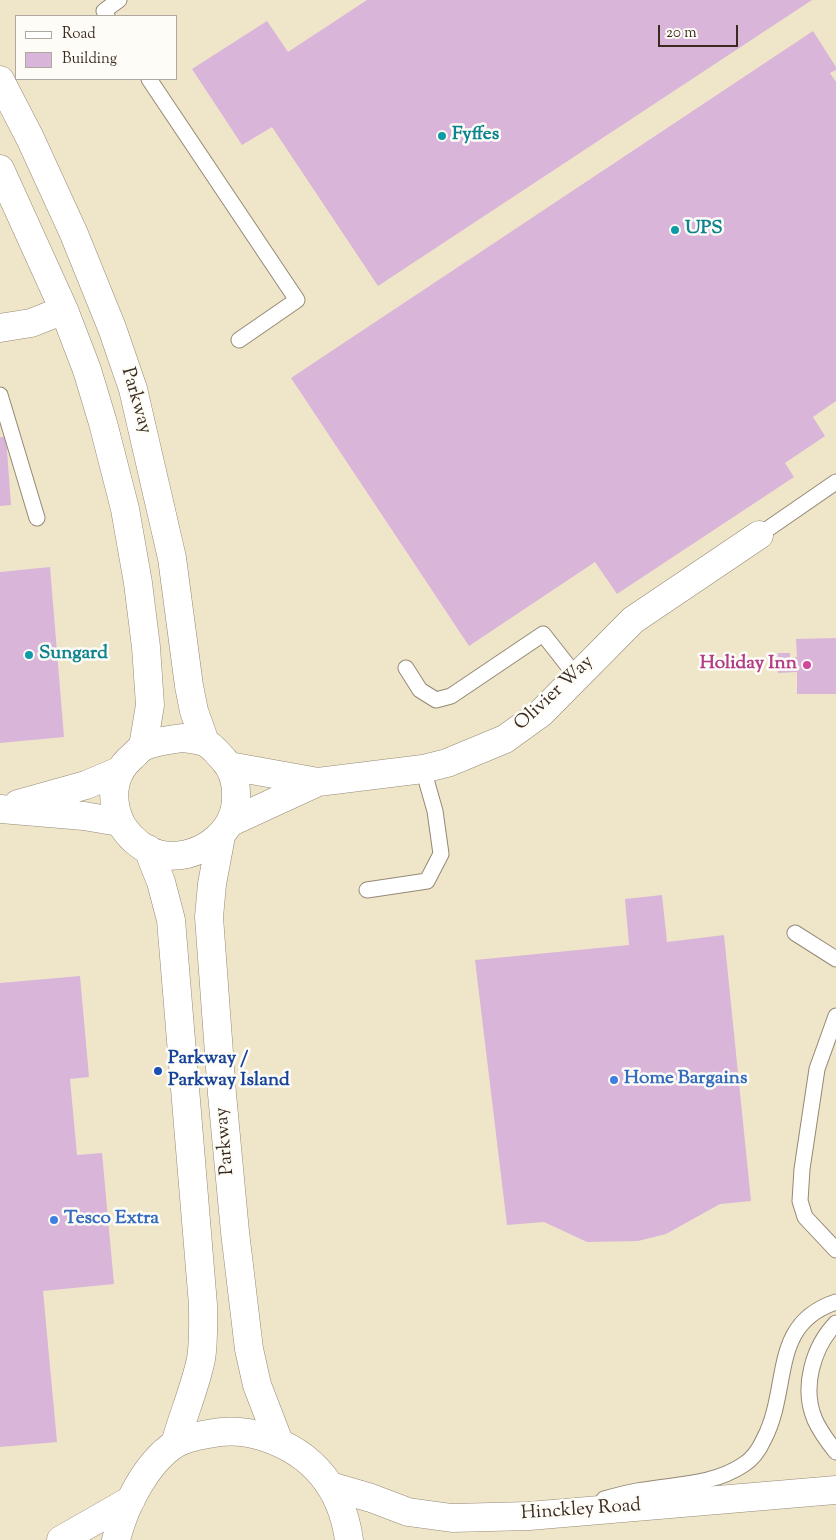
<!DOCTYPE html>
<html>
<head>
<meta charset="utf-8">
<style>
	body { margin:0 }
	#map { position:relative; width:836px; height:1540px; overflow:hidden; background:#efe6ca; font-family:"Sorts Mill Goudy",serif }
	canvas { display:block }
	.legend { position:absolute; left:15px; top:15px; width:162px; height:65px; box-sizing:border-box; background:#fdfcf7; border:1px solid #afa8a0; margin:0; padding:6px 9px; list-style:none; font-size:15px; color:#3b2a1e }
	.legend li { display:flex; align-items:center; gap:10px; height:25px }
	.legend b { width:25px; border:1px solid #afa8a0 }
	.scale { position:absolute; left:658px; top:25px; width:80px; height:22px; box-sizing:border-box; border:2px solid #3b2a1e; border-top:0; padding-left:6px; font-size:15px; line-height:18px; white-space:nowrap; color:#3b2a1e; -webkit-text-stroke:4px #fdfcf7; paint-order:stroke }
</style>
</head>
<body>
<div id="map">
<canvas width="836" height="1540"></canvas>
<ul class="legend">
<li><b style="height:6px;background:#fff"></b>Road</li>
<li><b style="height:14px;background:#d9b5d9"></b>Building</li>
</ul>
<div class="scale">20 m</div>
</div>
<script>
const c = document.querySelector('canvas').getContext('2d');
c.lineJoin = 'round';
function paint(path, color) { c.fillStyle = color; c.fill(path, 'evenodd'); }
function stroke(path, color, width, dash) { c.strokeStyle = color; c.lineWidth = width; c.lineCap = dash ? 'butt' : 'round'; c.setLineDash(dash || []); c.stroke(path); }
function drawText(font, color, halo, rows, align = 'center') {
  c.font = font + ' "Sorts Mill Goudy",serif'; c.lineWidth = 5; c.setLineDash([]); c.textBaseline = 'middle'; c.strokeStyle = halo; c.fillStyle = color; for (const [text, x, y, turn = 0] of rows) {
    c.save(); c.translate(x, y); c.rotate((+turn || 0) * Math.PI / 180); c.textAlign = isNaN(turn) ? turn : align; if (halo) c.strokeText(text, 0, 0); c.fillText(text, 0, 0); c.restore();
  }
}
const building = new Path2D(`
	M 367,0 L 812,0 L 378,286 L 272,127 L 242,145 L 192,69 L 267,21 L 288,52 Z
	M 813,31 L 836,67 L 836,70 L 830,73 L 836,82 L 836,401 L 813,417 L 825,436 L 785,463 L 794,477 L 617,594 L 595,562 L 469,646 L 291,378 Z
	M 0,437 L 6,437 L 11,505 L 0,506 Z
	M 50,567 L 64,737 L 0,743 L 0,572 Z
	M 836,638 L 836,694 L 797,694 L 797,672 L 778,673 L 778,653 L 790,653 L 790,658 L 797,657 L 796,639 Z
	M 662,895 L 667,942 L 724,935 L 751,1201 L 720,1204 L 666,1234 L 638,1241 L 587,1242 L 544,1222 L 507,1225 L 475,960 L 629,945 L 625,899 Z
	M 80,976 L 89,1077 L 70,1079 L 77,1155 L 102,1153 L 114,1284 L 43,1291 L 57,1442 L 0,1447 L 0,983 Z`);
const service = new Path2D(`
	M 107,16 L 104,11 L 119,0
	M 149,79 L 297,300 L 239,340
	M 0,395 L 37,518
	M 759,535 L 836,482
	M 406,668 L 420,690 L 436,700 L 451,696 L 543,634 L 576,676
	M 367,890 L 427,881 L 441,854 L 435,811 L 423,769
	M 795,933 L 836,959
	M 836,1016 L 817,1069 L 802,1169 L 800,1201 L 805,1217 L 836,1250
	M 836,1323 C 813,1347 801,1388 815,1420 C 820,1431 828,1442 836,1452
	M 604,1499 C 615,1496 626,1493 637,1491 C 674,1484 711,1486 743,1465 C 753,1459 760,1448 764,1439 C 791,1387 769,1324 836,1302`);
const minor = new Path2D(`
	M 0,80 L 30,138 L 74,234 L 112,328 L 133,389 L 172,558 L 189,686 L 194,711 L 205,742
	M 0,169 L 64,310 L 87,370 L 103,423 L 125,509 L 138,583 L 146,647 L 150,705 L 143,747
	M 0,328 L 31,323 L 64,310
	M 182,738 C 189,739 198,740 204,742 C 212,745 218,754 224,760 C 233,770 236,781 236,794 C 238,834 196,863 158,854 C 144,850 131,839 123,827 C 119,821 118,816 116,810 C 111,788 116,770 133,756 C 137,752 140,748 145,746 C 156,741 169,740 182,738 Z
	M 229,766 L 318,782
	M 18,804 L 86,785 L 119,771
	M 0,809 L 84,816 L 119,822
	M 231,822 L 318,782 L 423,769 L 447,763 L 505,739 L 541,713 L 633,620 L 759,535
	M 221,836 L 212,884 L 209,917 L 222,1094 L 235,1232 L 249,1349 L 257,1385 L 279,1442
	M 148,849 L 161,882 L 171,920 L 203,1305 C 203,1323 204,1341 201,1359 C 195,1388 183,1415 175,1444`);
const trunk = new Path2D(`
	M 330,1486 L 371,1498 L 408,1512 L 452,1518 L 529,1516 L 836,1490
	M 61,1540 L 131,1500
	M 116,1540 C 124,1507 146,1463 175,1444 C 185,1438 197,1436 208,1434 C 227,1430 246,1431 264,1437 C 313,1453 342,1489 349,1540`);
const markers = [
	[442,136,5,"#0f9aa8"],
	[675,230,5,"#0f9aa8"],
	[29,655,5,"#0f9aa8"],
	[807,665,5,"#d1479c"],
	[158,1071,5,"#1a4fb4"],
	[614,1080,5,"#3f7fe0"],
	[54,1220,5,"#3f7fe0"]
];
const cultureNames = [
	["Fyffes",452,136],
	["UPS",685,230],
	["Sungard",39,655]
];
const streetNames = [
	["Parkway",135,401,74],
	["Olivier Way",555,694,-43],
	["Parkway",226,1141,-95],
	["Hinckley Road",581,1511,-4]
];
const hotelNames = [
	["Holiday Inn",797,665]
];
const transitNames = [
	["Parkway /",168,1060],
	["Parkway Island",168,1082]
];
const shopNames = [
	["Home Bargains",624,1080],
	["Tesco Extra",64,1220]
];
paint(building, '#d9b5d9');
stroke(service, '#958874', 17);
stroke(minor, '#958874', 29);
stroke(trunk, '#958874', 29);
stroke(service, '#fff', 15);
stroke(minor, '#fff', 28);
stroke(trunk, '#fff', 28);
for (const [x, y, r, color] of markers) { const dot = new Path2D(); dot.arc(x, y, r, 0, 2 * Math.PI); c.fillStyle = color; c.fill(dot); stroke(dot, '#fdfcf7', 2); }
drawText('bold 19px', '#0d838f', '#fdfcf7', cultureNames, 'left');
drawText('19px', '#3b2a1e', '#fdfcf7', streetNames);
drawText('bold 19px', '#b23c85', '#fdfcf7', hotelNames, 'right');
drawText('bold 19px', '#164399', '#fdfcf7', transitNames, 'left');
drawText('bold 19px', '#366cbe', '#fdfcf7', shopNames, 'left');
</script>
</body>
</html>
